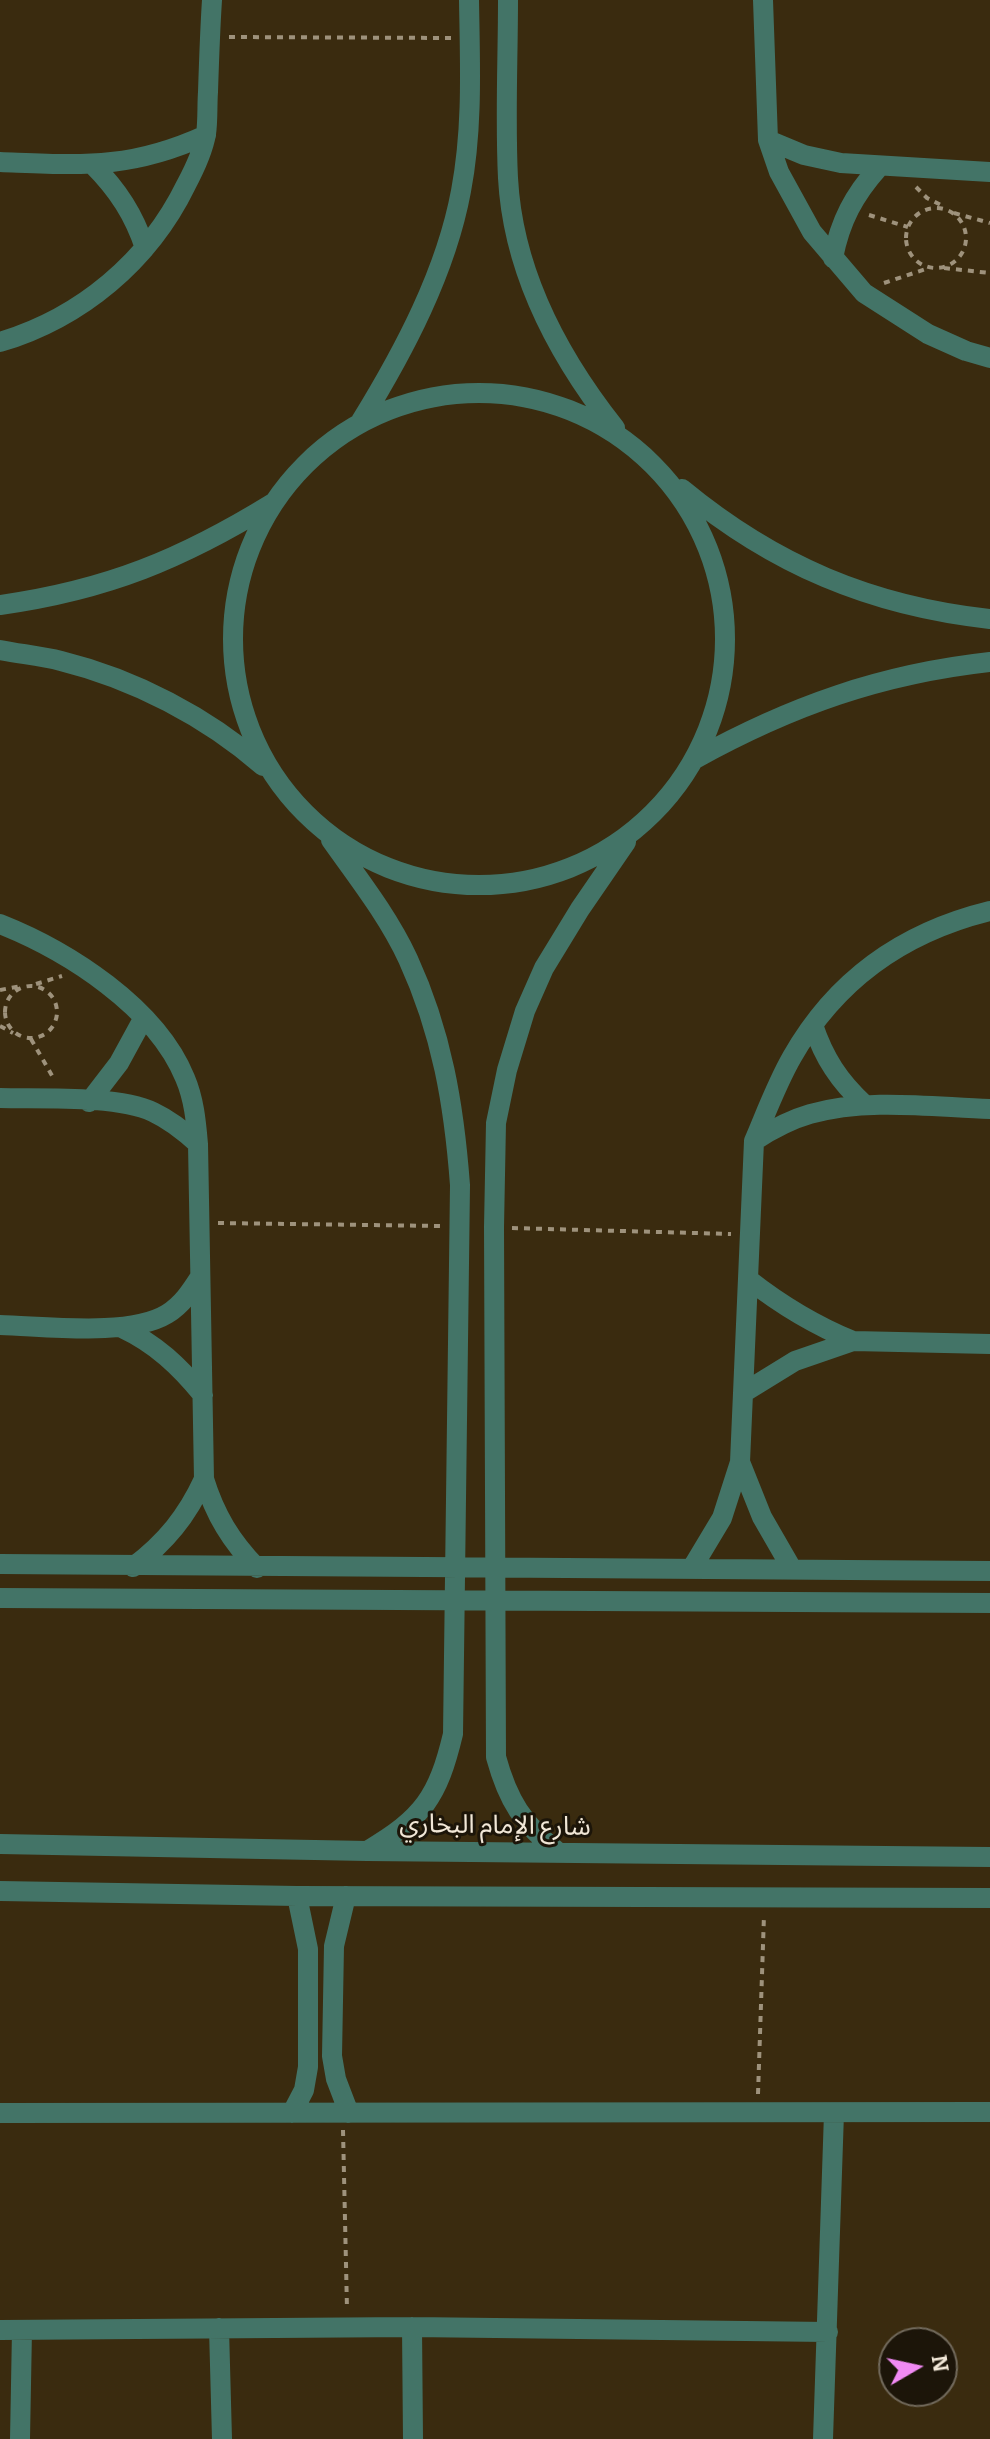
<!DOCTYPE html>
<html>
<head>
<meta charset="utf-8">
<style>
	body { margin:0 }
	#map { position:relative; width:990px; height:2439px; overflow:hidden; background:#3a2b0f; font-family:Bitter,serif }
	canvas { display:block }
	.north { position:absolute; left:878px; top:2327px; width:80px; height:80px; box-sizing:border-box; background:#1c1509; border:2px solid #71695b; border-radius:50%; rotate:81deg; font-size:22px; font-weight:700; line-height:32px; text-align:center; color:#f1e7d7 }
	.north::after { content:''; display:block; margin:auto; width:28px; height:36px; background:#f18af4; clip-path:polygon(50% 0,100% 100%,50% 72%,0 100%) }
</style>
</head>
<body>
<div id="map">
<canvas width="990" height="2439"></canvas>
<div class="north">N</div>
</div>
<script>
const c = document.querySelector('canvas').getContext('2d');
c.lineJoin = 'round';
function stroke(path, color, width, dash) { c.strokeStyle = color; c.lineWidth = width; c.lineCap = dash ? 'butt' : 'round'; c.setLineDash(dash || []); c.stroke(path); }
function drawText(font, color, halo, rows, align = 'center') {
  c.font = font + ' Bitter,"Noto Sans Arabic",serif'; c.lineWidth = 6; c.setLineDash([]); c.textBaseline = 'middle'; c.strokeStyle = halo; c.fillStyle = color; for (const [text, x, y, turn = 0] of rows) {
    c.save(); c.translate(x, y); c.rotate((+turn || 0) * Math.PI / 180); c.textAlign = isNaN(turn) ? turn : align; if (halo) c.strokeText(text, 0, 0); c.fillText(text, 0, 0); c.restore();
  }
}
const path = new Path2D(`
	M 229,37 L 452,38
	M 916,187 L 927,198 L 941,205
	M906 238a30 30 0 1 1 60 0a30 30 0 1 1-60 0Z
	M 954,213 L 990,223
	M 869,215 L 908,227
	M 944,268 L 990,273
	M 884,283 L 929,268
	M 36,984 L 62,976
	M5 1012a26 26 0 1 1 52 0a26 26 0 1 1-52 0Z
	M 0,990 L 21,986
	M 0,1026 L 13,1033
	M 31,1039 L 54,1079
	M 218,1223 L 441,1226
	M 512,1228 L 731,1234
	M 758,2094 L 764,1915
	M 343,2130 L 347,2309`);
const minor = new Path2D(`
	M 508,0 C 508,59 505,119 508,178 C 513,272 558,356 615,428
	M 763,0 L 768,140 L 779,172 L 812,232 L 864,293 L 928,334 L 966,351 L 990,358
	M 768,140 L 804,155 L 841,163 L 990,172
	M 0,162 C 81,165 129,170 206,135
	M 93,165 C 118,190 134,215 145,248
	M 833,258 C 840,221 854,195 879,167
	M 0,342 C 81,318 149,261 186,185 C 194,170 203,151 206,134 C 208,121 207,105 208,92 C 209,61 210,30 212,0
	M233 639a246 246 0 1 1 492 0a246 246 0 1 1-492 0Z
	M 361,421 C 404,351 446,272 461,191 C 473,128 470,64 469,0
	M 682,489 C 774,565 871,606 990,619
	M 0,605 C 107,590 182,559 273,503
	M 0,650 C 20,654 41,656 61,661 C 134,679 207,717 263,766
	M 695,759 C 791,706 881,674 990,662
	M 331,840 C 358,878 388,916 408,959 C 442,1033 454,1105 460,1185 L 453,1734 C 438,1797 423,1818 367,1851
	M 0,924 C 68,951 156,1007 185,1078 C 194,1099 196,1121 198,1144 L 204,1479 C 215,1515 231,1541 257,1568
	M 813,1025 C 824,1058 839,1081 865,1105
	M 0,1098 C 40,1099 118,1095 153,1112 C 170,1120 184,1131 198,1144
	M 89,1102 L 119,1063 L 143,1019
	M 754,1141 C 771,1130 789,1120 810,1114 C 867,1098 931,1107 990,1109
	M 748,1279 C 781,1305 814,1325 853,1341
	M 0,1325 C 45,1326 129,1337 167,1314 C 182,1305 191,1291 200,1277
	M 122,1328 C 156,1344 179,1366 203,1395
	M 743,1393 L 795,1361 L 853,1341 L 990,1344
	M 740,1462 L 762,1517 L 792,1569
	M 0,1564 L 990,1571
	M 133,1567 C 166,1542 187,1516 204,1479
	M 692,1568 L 722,1518 L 740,1462 L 754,1141 C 766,1113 777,1083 792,1057 C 837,978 904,932 990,911
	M 0,1598 L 990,1603
	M 0,1844 L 367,1851 L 990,1857
	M 558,1852 C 523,1824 508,1801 496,1757 L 494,1227 L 496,1123 L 507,1070 L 525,1011 L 544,968 L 580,909 L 626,842
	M 0,1891 L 297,1896 L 990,1898
	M 346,1896 L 334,1946 L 332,2056 L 336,2079 L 349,2113
	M 0,2113 L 990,2112
	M 292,2113 L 304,2090 L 308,2067 L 308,1949 L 297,1896
	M 412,2327 L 413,2439
	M 219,2328 L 222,2439
	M 0,2330 L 412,2327 L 828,2332
	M 20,2439 L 22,2330
	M 823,2439 L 834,2113`);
const streetNames = [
	["شارع الإمام البخاري",495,1826,1]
];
stroke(path, '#9e927c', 4, [6, 6]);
stroke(minor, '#437467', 20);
drawText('26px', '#f1e7d7', '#1c1509', streetNames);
</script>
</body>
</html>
